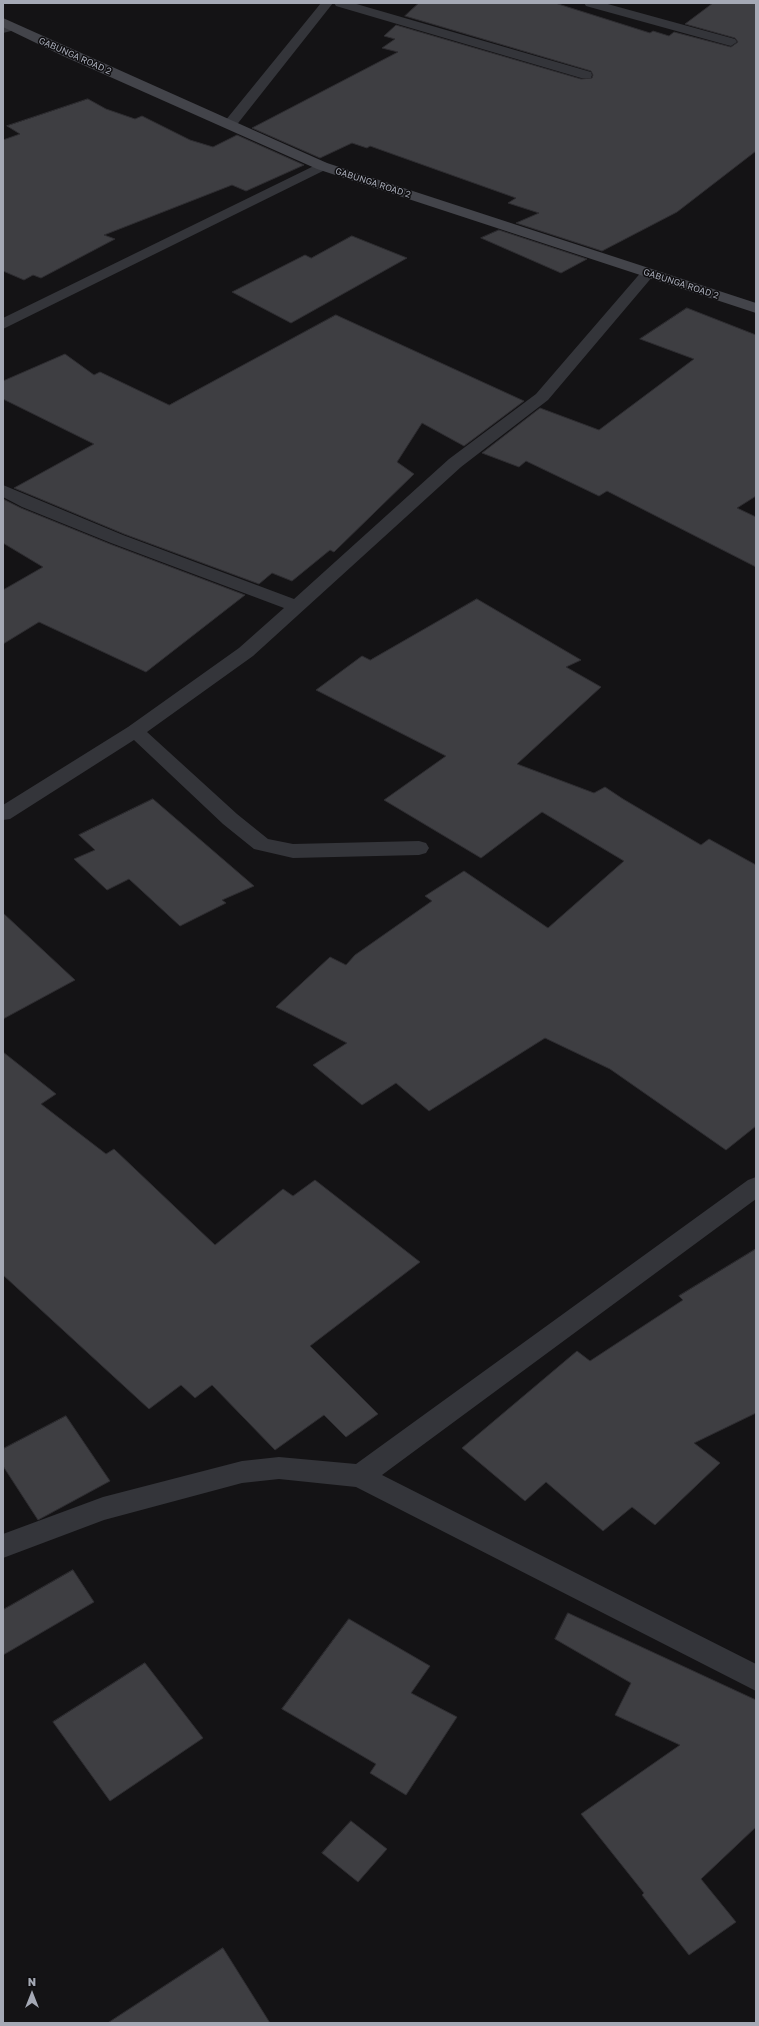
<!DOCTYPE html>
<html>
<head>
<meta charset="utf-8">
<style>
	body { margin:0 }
	#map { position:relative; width:759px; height:2026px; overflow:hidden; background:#141315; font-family:"Golos Text",sans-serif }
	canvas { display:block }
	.frame { position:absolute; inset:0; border:4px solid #a5a9b5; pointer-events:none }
	.north { position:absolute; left:12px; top:1974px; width:40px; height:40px; -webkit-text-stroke:3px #0f0e10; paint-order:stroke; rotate:0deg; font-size:11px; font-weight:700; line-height:16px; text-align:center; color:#a5a9b5 }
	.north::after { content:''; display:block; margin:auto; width:14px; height:18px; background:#a5a9b5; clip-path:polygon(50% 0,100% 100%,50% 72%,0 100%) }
</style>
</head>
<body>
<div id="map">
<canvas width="759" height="2026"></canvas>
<div class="frame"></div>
<div class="north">N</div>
</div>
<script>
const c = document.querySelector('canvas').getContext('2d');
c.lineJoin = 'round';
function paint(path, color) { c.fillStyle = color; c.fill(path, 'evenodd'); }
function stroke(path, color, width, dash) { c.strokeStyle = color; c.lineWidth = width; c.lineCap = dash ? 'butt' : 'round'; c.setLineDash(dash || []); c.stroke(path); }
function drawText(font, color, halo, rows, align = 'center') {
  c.font = font + ' "Golos Text",sans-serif'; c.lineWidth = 3; c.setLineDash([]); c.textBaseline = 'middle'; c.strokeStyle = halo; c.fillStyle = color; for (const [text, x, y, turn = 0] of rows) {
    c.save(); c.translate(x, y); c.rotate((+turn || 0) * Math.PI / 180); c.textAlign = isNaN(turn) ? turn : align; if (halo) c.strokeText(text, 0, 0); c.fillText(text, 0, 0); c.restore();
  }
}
const building = new Path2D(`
	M 419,3 L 555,3 L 650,33 L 653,31 L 669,36 L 674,32 L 731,47 L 738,42 L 735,38 L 685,24 L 713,3 L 756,3 L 756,151 L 677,212 L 602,251 L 516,223 L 539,213 L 508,203 L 516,198 L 370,146 L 367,148 L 352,143 L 320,158 L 252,128 L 398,52 L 382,48 L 395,39 L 384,36 L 396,25 L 581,79 L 592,78 L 593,75 L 591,71 L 405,16 Z
	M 88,99 L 106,109 L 135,119 L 142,116 L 190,140 L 213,147 L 237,135 L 304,165 L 246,191 L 232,185 L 104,235 L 115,239 L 41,278 L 33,275 L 24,280 L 3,271 L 3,140 L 20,134 L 7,126 Z
	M 499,230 L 587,259 L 561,273 L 481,238 Z
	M 352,236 L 407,258 L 291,323 L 232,292 L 305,255 L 311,258 Z
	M 687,308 L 756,335 L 756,496 L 737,508 L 756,517 L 756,567 L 607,491 L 599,496 L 526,461 L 519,467 L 482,453 L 540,408 L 599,430 L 694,359 L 640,339 Z
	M 336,315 L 524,401 L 464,446 L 422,423 L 397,462 L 414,474 L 334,552 L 330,550 L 292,581 L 272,573 L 259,584 L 124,534 L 14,488 L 94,444 L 3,399 L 3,381 L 65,354 L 94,375 L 100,372 L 169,405 Z
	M 3,499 L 21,508 L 110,544 L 245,595 L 146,672 L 39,622 L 3,644 L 3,590 L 43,567 L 3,543 Z
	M 477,599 L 581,660 L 566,667 L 601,687 L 517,764 L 594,793 L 605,787 L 623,799 L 701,845 L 709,839 L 756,865 L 756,1126 L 726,1150 L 610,1069 L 545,1038 L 429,1111 L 396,1083 L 362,1105 L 313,1065 L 347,1043 L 276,1007 L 330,957 L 346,965 L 355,955 L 432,901 L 425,896 L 464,871 L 548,928 L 624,861 L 542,812 L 481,858 L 384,800 L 446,756 L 316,690 L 362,656 L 370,660 Z
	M 153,799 L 254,886 L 222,900 L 226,903 L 180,926 L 129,879 L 107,890 L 74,859 L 95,850 L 79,835 Z
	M 3,913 L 75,980 L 3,1019 Z
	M 3,1052 L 56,1094 L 41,1104 L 106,1154 L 114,1149 L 215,1245 L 283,1189 L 293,1196 L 315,1180 L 420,1262 L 310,1346 L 378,1414 L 346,1437 L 324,1415 L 275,1450 L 212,1385 L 195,1398 L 181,1385 L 149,1409 L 3,1275 Z
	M 756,1249 L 756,1413 L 694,1443 L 720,1463 L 655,1525 L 632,1507 L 603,1531 L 546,1482 L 525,1501 L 462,1448 L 577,1351 L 590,1361 L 683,1300 L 679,1296 Z
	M 66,1416 L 110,1481 L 38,1520 L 3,1466 L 3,1449 Z
	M 73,1570 L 94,1602 L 3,1655 L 3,1610 Z
	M 568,1613 L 756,1700 L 756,1827 L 701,1879 L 736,1922 L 689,1955 L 642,1895 L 644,1893 L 581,1814 L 680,1745 L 615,1715 L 631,1683 L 555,1639 Z
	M 349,1619 L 430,1666 L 411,1693 L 457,1717 L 406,1795 L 370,1773 L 376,1764 L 282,1709 Z
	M 145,1663 L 203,1738 L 110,1801 L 53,1722 Z
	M 351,1821 L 387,1849 L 358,1882 L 322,1853 Z
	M 223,1948 L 270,2023 L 108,2023 Z`);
const street = new Path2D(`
	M 321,3 L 333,3 L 235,127 L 225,127 L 223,124 L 225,121 Z
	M 334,3 L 353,3 L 591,72 L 592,75 L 591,78 L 581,78 L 336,6 Z
	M 584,3 L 604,3 L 735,39 L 737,42 L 731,46 L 727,45 L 586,6 Z
	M 11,23 L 15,24 L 17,27 L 15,30 L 3,33 L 3,25 Z
	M 322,162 L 327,163 L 329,166 L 327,169 L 3,329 L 3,318 Z
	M 648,269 L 653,270 L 655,273 L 653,276 L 548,400 L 461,467 L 253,656 L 147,732 L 237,814 L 268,839 L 293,844 L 419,841 L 426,843 L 429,848 L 426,853 L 419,855 L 293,858 L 254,849 L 223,824 L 134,740 L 10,819 L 3,820 L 3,805 L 128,727 L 239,648 L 284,608 L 111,543 L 22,507 L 3,497 L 3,485 L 123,535 L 294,599 L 449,459 L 536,394 L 643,270 Z
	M 756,1177 L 756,1199 L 382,1475 L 756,1664 L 756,1691 L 356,1487 L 279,1479 L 242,1483 L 104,1520 L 3,1558 L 3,1534 L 103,1497 L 242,1461 L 279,1457 L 356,1464 L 748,1180 Z`);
const secondary = new Path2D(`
	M 3,18 L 327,163 L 756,303 L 756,313 L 317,169 L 63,56 L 3,27 Z`);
const farStreetnames = [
	["GABUNGA ROAD 2",75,56,24],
	["GABUNGA ROAD 2",373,183,18],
	["GABUNGA ROAD 2",681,284,18]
];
paint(building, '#3e3e42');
stroke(building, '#2e2d31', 1);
paint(street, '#34353a');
paint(secondary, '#43444a');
drawText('9px', '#a5a9b5', '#0f0e10', farStreetnames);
</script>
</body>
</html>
